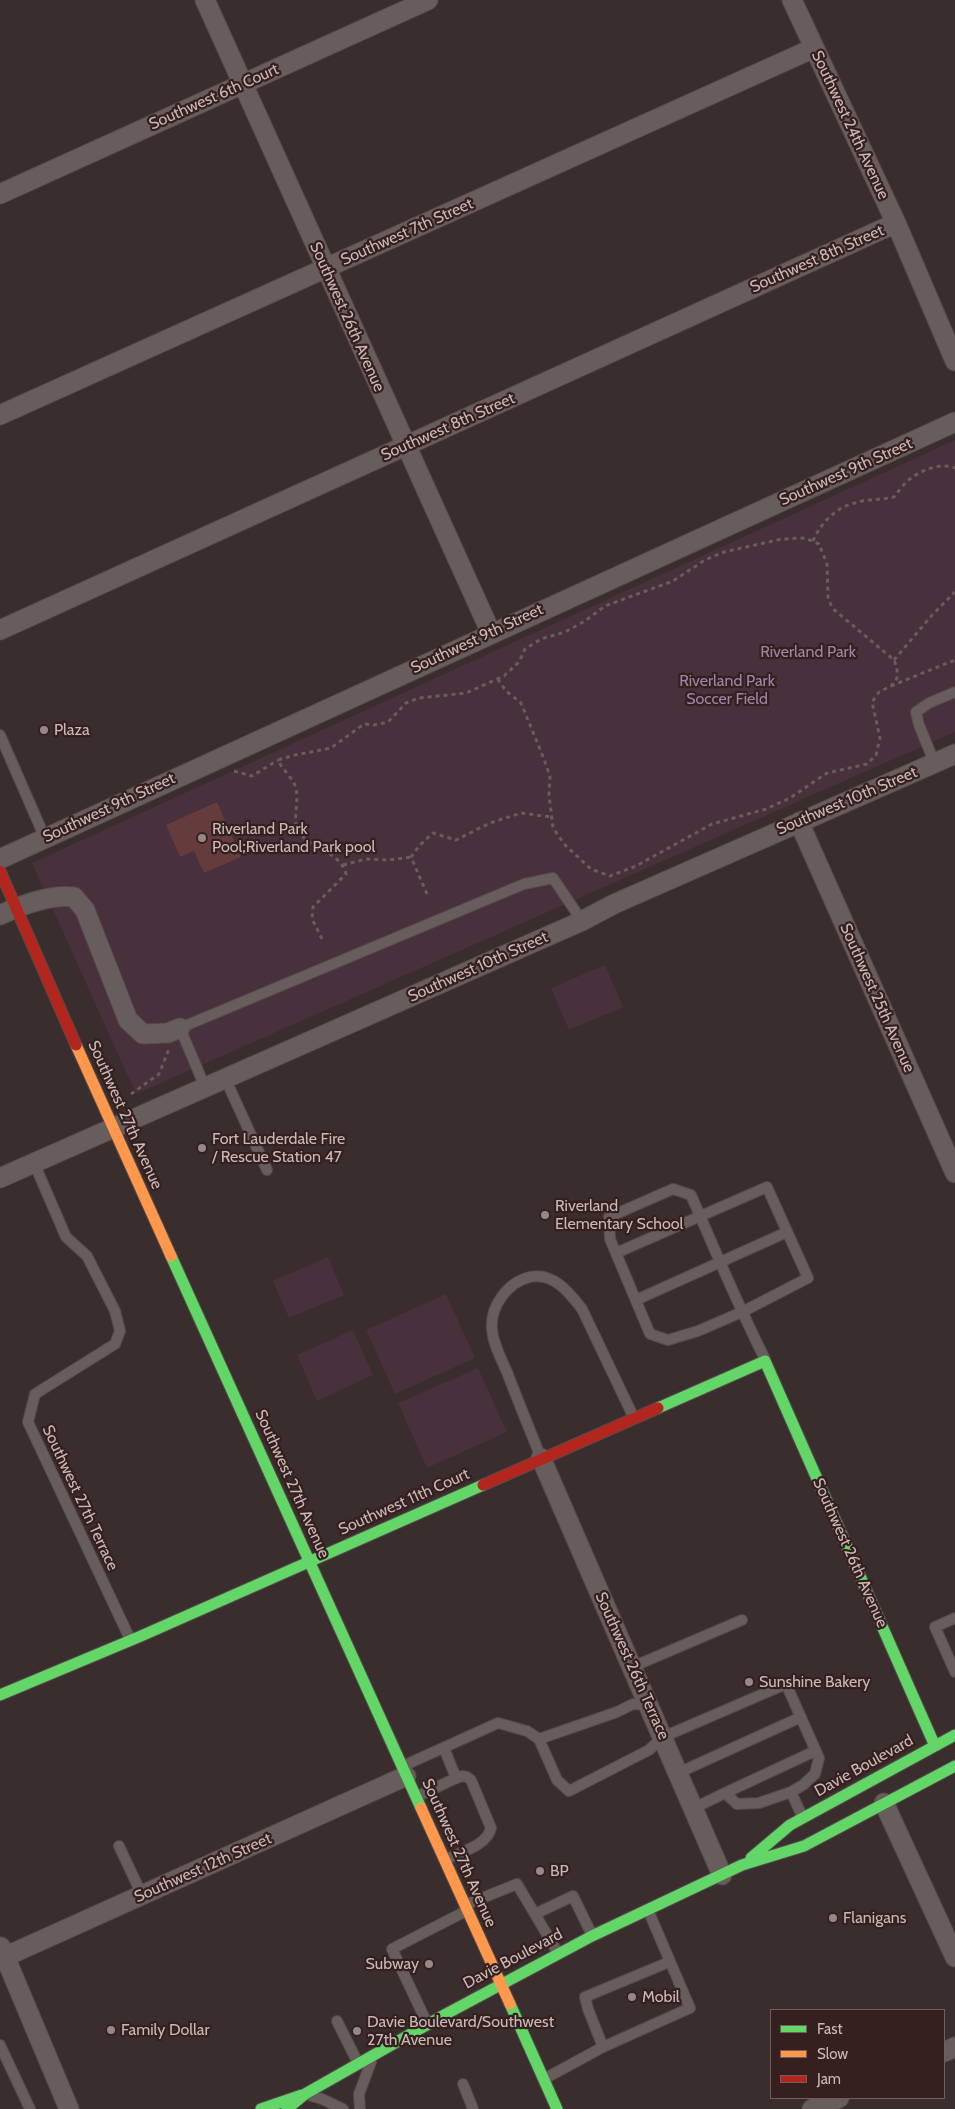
<!DOCTYPE html>
<html>
<head>
<meta charset="utf-8">
<style>
	body { margin:0 }
	#map { position:relative; width:955px; height:2109px; overflow:hidden; background:#3a2d2d; font-family:Cabin,sans-serif }
	canvas { display:block }
	.legend { position:absolute; left:770px; top:2009px; width:175px; height:90px; box-sizing:border-box; background:#35201f; border:1px solid #715d5c; margin:0; padding:6px 9px; list-style:none; font-size:15px; color:#cab8b7 }
	.legend li { display:flex; align-items:center; gap:10px; height:25px }
	.legend b { width:25px; border:1px solid #715d5c }
</style>
</head>
<body>
<div id="map">
<canvas width="955" height="2109"></canvas>
<ul class="legend">
<li><b style="height:6px;background:#63d668"></b>Fast</li>
<li><b style="height:6px;background:#ff974d"></b>Slow</li>
<li><b style="height:6px;background:#b3261e"></b>Jam</li>
</ul>
</div>
<script>
const c = document.querySelector('canvas').getContext('2d');
c.lineJoin = 'round';
function paint(path, color) { c.fillStyle = color; c.fill(path, 'evenodd'); }
function stroke(path, color, width, dash) { c.strokeStyle = color; c.lineWidth = width; c.lineCap = dash ? 'butt' : 'round'; c.setLineDash(dash || []); c.stroke(path); }
function drawText(font, color, halo, rows, align = 'center') {
  c.font = font + ' Cabin,sans-serif'; c.lineWidth = 4.5; c.setLineDash([]); c.textBaseline = 'middle'; c.strokeStyle = halo; c.fillStyle = color; for (const [text, x, y, turn = 0] of rows) {
    c.save(); c.translate(x, y); c.rotate((+turn || 0) * Math.PI / 180); c.textAlign = isNaN(turn) ? turn : align; if (halo) c.strokeText(text, 0, 0); c.fillText(text, 0, 0); c.restore();
  }
}
const green = new Path2D(`
	M 955,440 L 955,732 L 136,1094 L 32,863 Z
	M 605,965 L 623,1007 L 569,1030 L 551,988 Z
	M 328,1257 L 344,1295 L 289,1318 L 273,1281 Z
	M 446,1294 L 475,1358 L 395,1394 L 366,1330 Z
	M 353,1330 L 373,1375 L 317,1401 L 297,1355 Z
	M 478,1368 L 507,1432 L 427,1468 L 398,1403 Z`);
const water = new Path2D(`
	M 217,802 L 241,857 L 204,873 L 194,851 L 180,857 L 166,825 Z`);
const path = new Path2D(`
	M 813,541 C 820,524 836,507 855,503 C 867,499 881,500 894,497 C 899,491 904,483 910,479 C 921,470 942,462 955,468
	M 894,660 L 933,614 L 955,592
	M 891,686 L 955,660
	M 234,771 L 252,776 L 278,760
	M 343,865 L 366,859 L 388,860 L 411,857
	M 427,894 L 411,857 L 419,846 L 433,833 L 456,840 L 490,823 L 521,813 L 551,817
	M 322,939 L 312,919 L 313,907 L 346,874 C 340,853 318,851 303,837 C 289,824 300,805 296,789 C 294,778 282,770 278,760 L 295,755 L 331,748 L 364,724 L 374,725 L 388,722 L 406,703 L 419,698 L 466,693 L 504,676 L 519,662 L 525,649 L 541,639 L 565,632 L 585,621 L 605,606 L 673,581 L 705,560 L 724,552 L 782,539 L 805,538 L 819,544 L 827,564 L 828,597 L 832,608 L 894,660 L 897,668 L 897,678 L 891,686 L 879,692 L 872,702 L 880,738 L 876,755 L 867,764 L 827,773 L 790,798 L 766,809 L 712,824 L 636,866 L 610,876 L 591,869 L 565,845 L 553,828 L 549,795 L 550,776 L 544,759 L 521,703 L 506,691 L 497,678
	M 131,1094 L 159,1074 L 169,1049`);
const lane = new Path2D(`
	M 0,735 L 45,838
	M 935,764 L 919,725 L 916,712 L 929,703 L 955,692
	M 225,1078 L 267,1170
	M 205,1087 L 180,1028 L 524,884 L 553,878 L 582,921
	M 34,1163 L 66,1237 L 87,1256 L 115,1311 L 120,1331 L 115,1344 L 35,1394 L 28,1422 L 130,1639
	M 616,1253 L 767,1187 L 808,1278 L 742,1312 L 698,1331 L 668,1340 L 650,1334 L 610,1239 L 609,1217 L 673,1189 L 691,1195 C 715,1250 738,1306 765,1359
	M 636,1300 L 787,1232
	M 541,1458 C 530,1430 518,1401 507,1372 C 501,1359 493,1343 492,1329 C 490,1306 508,1282 530,1277 C 553,1272 569,1292 582,1309 L 634,1418
	M 955,1618 L 935,1627 L 955,1672
	M 632,1667 L 742,1620
	M 649,1705 L 633,1704 L 617,1712 L 539,1739 L 557,1780 L 569,1791 L 649,1750 L 663,1737 L 786,1684 L 819,1758 L 815,1774 L 803,1785 L 791,1792 L 759,1803 L 737,1804 L 725,1793 L 694,1808
	M 444,1748 L 456,1778
	M 403,1766 L 498,1723 L 527,1731 L 539,1739
	M 678,1773 L 801,1717
	M 791,1792 L 803,1818
	M 725,1793 L 815,1751
	M 416,1797 L 452,1780 L 462,1776 L 467,1777 L 471,1780 L 491,1828 C 487,1846 460,1852 445,1860
	M 119,1846 L 142,1895
	M 465,1905 L 517,1884 L 558,1953
	M 535,1914 L 573,1896 L 592,1935
	M 337,2021 L 358,2063
	M 427,2023 L 392,1949 L 466,1911
	M 0,2045 L 30,2109
	M 603,2047 L 690,2008 L 648,1910
	M 544,2079 L 603,2047 L 588,2009 L 585,1997 L 669,1962
	M 463,2084 L 473,2109
	M 311,2096 L 322,2099 L 343,2109
	M 360,2109 L 359,2094 L 371,2062`);
const street = new Path2D(`
	M 205,0 L 491,633
	M 792,0 L 896,223 L 955,361
	M 0,194 L 428,0
	M 0,415 L 814,48
	M 0,630 L 896,223
	M 799,822 L 955,1173
	M 0,859 L 955,422
	M 0,915 C 22,905 50,894 74,897 L 85,910 L 128,1020 L 143,1034 L 168,1033 L 180,1028
	M 0,1178 L 582,921 L 614,904 L 955,754
	M 541,1458 L 722,1875
	M 884,1803 L 955,1957
	M 1,1947 L 69,2109
	M 0,1959 L 406,1776
	M 944,2052 L 955,2047
	M 812,2109 L 839,2098`);
const fast = new Path2D(`
	M 171,1256 L 421,1808
	M 658,1408 L 765,1361 L 935,1746
	M 0,1695 L 141,1636 L 483,1485
	M 751,1858 L 790,1825 L 955,1735
	M 510,2004 L 557,2109
	M 261,2109 L 302,2095
	M 287,2109 L 305,2094 L 446,2014 L 592,1936 L 742,1865 L 804,1846 L 955,1766`);
const slow = new Path2D(`
	M 76,1045 L 171,1256
	M 421,1808 L 510,2004`);
const jam = new Path2D(`
	M 0,871 L 76,1045
	M 483,1485 L 658,1408`);
const markers = [
	[44,730,5,"#988787"],
	[202,838,5,"#988787"],
	[202,1148,5,"#988787"],
	[545,1215,5,"#988787"],
	[749,1682,5,"#988787"],
	[540,1871,5,"#988787"],
	[833,1918,5,"#988787"],
	[429,1964,5,"#988787"],
	[632,1997,5,"#988787"],
	[111,2030,5,"#988787"],
	[357,2031,5,"#988787"]
];
const streetNames = [
	["Southwest 6th Court",214,97,-24],
	["Southwest 24th Avenue",850,125,65],
	["Southwest 7th Street",407,232,-24],
	["Southwest 8th Street",817,259,-24],
	["Southwest 26th Avenue",347,317,66],
	["Southwest 8th Street",448,427,-24],
	["Southwest 9th Street",846,472,-24],
	["Southwest 9th Street",477,639,-25],
	["Southwest 10th Street",847,801,-23],
	["Southwest 9th Street",109,808,-25],
	["Southwest 10th Street",478,967,-24],
	["Southwest 25th Avenue",877,998,66],
	["Southwest 27th Avenue",125,1115,66],
	["Southwest 27th Avenue",292,1484,66],
	["Southwest 27th Terrace",80,1498,65],
	["Southwest 11th Court",404,1502,-24],
	["Southwest 26th Avenue",850,1553,66],
	["Southwest 26th Terrace",632,1666,66],
	["Davie Boulevard",864,1766,-29],
	["Southwest 27th Avenue",459,1853,66],
	["Southwest 12th Street",203,1868,-24],
	["Davie Boulevard",513,1959,-28]
];
const parkNames = [
	["Riverland Park",808,652],
	["Riverland Park",727,681],
	["Soccer Field",727,699]
];
const poiNames = [
	["Plaza",54,730],
	["Riverland Park",212,829],
	["Pool;Riverland Park pool",212,847],
	["Fort Lauderdale Fire",212,1139],
	["/ Rescue Station 47",212,1157],
	["Riverland",555,1206],
	["Elementary School",555,1224],
	["Sunshine Bakery",759,1682],
	["BP",550,1871],
	["Flanigans",843,1918],
	["Subway",419,1964,"right"],
	["Mobil",642,1997],
	["Davie Boulevard/Southwest",367,2022],
	["27th Avenue",367,2040],
	["Family Dollar",121,2030]
];
paint(green, '#48303d');
paint(water, '#643c3c');
stroke(lane, '#544a4a', 12);
stroke(street, '#544a4a', 21);
stroke(fast, '#544a4a', 13);
stroke(slow, '#544a4a', 13);
stroke(jam, '#544a4a', 13);
stroke(path, '#675d5d', 3, [4, 4]);
stroke(lane, '#685d5d', 10);
stroke(street, '#685d5d', 19);
stroke(fast, '#63d668', 11);
stroke(slow, '#ff974d', 11);
stroke(jam, '#b3261e', 11);
for (const [x, y, r, color] of markers) { const dot = new Path2D(); dot.arc(x, y, r, 0, 2 * Math.PI); c.fillStyle = color; c.fill(dot); stroke(dot, '#35201f', 2); }
drawText('16px', '#cab8b7', '#35201f', streetNames);
drawText('16px', '#9d85a9', '#35201f', parkNames);
drawText('16px', '#cab8b7', '#35201f', poiNames, 'left');
</script>
</body>
</html>
